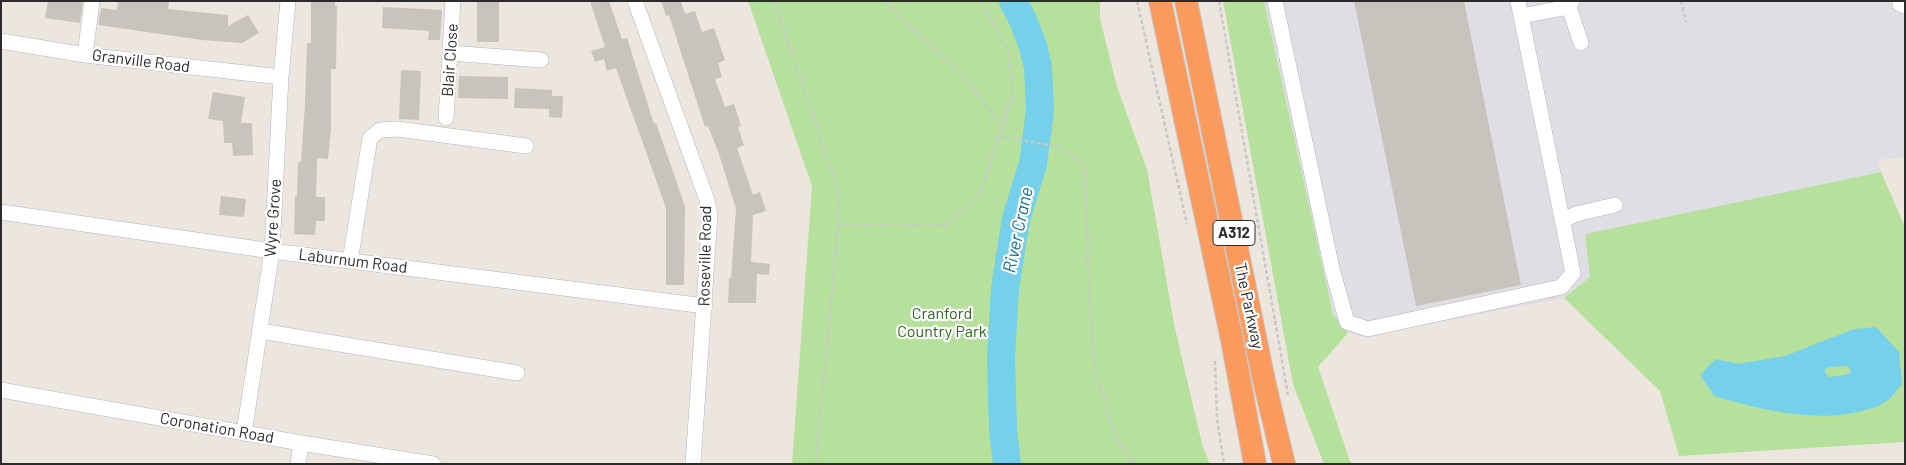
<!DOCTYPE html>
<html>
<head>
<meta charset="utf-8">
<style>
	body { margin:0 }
	#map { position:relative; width:1906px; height:465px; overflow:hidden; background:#ede6de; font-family:Barlow,sans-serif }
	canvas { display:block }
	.frame { position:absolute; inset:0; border:2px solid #2b2b2b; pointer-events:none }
</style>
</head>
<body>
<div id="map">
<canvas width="1906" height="465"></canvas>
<div class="frame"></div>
</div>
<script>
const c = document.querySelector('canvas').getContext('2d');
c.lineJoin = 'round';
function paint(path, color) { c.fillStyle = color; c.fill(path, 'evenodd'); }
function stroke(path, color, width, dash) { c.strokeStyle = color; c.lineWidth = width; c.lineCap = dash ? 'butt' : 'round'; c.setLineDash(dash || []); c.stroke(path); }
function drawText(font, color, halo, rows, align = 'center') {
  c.font = font + ' Barlow,sans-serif'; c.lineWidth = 4.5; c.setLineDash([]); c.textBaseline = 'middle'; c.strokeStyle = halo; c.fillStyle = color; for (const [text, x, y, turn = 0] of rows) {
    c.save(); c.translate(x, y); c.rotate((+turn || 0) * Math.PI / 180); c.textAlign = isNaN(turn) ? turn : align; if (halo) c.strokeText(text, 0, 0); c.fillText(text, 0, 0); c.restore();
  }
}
const industrial = new Path2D(`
	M 1264,1 L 1905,1 L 1905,157 L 1878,160 L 1881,172 L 1585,234 L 1590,277 L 1564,298 L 1363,337 L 1348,333 L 1333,315 Z`);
const green = new Path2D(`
	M 748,1 L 1006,1 C 1013,15 1021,29 1027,43 C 1038,76 1031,122 1027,156 L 1044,158 L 1050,136 L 1047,68 L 1034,21 L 1024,1 L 1100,1 L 1100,19 L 1117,87 L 1147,169 L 1174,324 L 1202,444 L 1210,464 L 792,464 L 812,186 Z
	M 1223,1 L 1264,1 L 1333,314 L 1348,333 L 1318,367 L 1351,464 L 1324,464 L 1293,384 Z
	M 1881,172 L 1905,227 L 1905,442 L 1679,456 L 1660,391 L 1564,298 L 1590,277 L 1585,234 Z`);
const water = new Path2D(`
	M 1876,327 L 1899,352 L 1902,384 C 1896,391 1888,402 1880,405 C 1827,427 1766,411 1714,396 L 1700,375 L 1716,359 L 1738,364 L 1785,356 L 1854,329 ZM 1848,366 L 1851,371 L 1849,374 L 1829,377 L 1825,373 L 1825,369 L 1829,367 Z`);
const river = new Path2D(`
	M 1007,464 L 1003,430 L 1001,357 L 1005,288 L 1016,219 L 1033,164 L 1040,111 L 1038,68 L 1033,46 L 1023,20 L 1013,1`);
const building = new Path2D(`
	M 48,1 L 83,1 L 80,23 L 45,18 Z
	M 118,1 L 169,1 L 168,9 L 228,15 L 228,26 L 248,15 L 259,33 L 242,43 L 202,40 L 98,25 L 101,8 L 117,10 Z
	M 311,1 L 335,1 L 335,6 L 337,6 L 336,69 L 331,69 L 331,129 L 328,159 L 317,158 L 316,197 L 325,197 L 325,221 L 316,221 L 315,235 L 294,234 L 295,196 L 297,196 L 298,162 L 301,162 L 305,104 L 307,43 L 311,43 Z
	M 477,1 L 499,1 L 499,42 L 477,42 Z
	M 590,1 L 609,1 L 622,39 L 627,38 L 654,124 L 656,123 L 676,180 L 685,207 L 684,285 L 666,285 L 666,208 L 616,68 L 607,71 L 604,59 L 595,62 L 591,51 L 605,47 Z
	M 661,1 L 681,1 L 685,14 L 695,11 L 702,32 L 714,28 L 725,60 L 718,63 L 722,77 L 715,79 L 725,107 L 734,104 L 741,126 L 738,127 L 744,145 L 737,148 L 753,195 L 760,192 L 766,211 L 753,215 L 751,262 L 770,264 L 769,275 L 757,274 L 756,303 L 728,303 L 729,278 L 731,278 L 736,209 L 719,154 L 708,126 L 705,127 L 669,15 L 666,16 Z
	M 1354,1 L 1464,1 L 1521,285 L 1416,306 Z
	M 383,7 L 442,10 L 440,40 L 428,40 L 429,31 L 382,28 Z
	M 401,70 L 421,71 L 419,120 L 399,119 Z
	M 459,76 L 508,77 L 508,99 L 458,98 Z
	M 515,88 L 552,90 L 552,96 L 563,96 L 562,118 L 549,117 L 549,109 L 514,108 Z
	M 213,92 L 245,97 L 241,123 L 252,123 L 253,155 L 233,156 L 232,143 L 224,143 L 223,121 L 208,119 Z
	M 221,196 L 246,199 L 244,217 L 219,215 Z`);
const path = new Path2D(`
	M 774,1 L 838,190 L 838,224 L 816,464
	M 886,1 L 906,23 L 963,76 L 1002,125
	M 1137,1 L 1187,224
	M 1219,1 L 1288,395
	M 1681,1 L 1686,22
	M 999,136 L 1059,147 L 1085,167 L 1089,296 L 1095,370 L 1117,442 L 1134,464
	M 838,224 L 943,225 L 979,197 L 1013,93 L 1008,51 L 981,1
	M 1215,361 L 1217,419 L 1224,464`);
const minor = new Path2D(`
	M 635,1 L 707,200 L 710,215 L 693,464
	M 1275,1 L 1332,269 L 1347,322 L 1368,329 L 1561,287 L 1573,273 L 1518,1
	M 1900,1 L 1900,4 L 1905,6
	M 1569,7 L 1581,43
	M 1521,16 L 1569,7 L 1572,1
	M 1,41 L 85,55 L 281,77
	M 450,53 L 541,60
	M 85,55 L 92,1
	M 446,118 L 453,1
	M 1,212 L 272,251 L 705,306
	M 1562,221 L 1576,214 L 1615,205
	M 350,261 L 370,138 L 380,130 L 397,129 L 526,146
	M 260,331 L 517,373
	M 1,390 L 301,443 L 433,464
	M 244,433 L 272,251 L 281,77 L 288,1
	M 298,464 L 301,443`);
const highway = new Path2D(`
	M 1160,1 L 1232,340 L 1255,464
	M 1186,1 L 1265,385 L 1284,464`);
const shields = [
	[1234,233,42]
];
const shieldNames = [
	["A312",1234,233]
];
const streetNames = [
	["Blair Close",450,60,-86],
	["Granville Road",141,61,7],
	["Wyre Grove",273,218,-86],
	["Roseville Road",705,256,-89],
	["Laburnum Road",353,261,7],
	["The Parkway",1249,306,78],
	["Coronation Road",217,428,10]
];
const parkNames = [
	["Cranford",942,314],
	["Country Park",942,332]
];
const waterNames = [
	["River Crane",1018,230,-78]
];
paint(industrial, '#e0dee5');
paint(green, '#b6e19c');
paint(water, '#74d0eb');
stroke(river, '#74d0eb', 28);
paint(building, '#c8c3bd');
stroke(minor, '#b1b5be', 16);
stroke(highway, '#c8c8c8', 24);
stroke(path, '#c8c8c8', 2.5, [4, 2.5]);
stroke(minor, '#fff', 15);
stroke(highway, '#fa9a5c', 22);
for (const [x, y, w] of shields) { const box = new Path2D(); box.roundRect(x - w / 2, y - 12.5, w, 25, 4); c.fillStyle = '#fff'; c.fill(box); stroke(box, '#2b2b2b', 1); }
drawText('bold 15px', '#2b2b2b', null, shieldNames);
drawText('16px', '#2b2b2b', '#fff', streetNames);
drawText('16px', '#2f671d', '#fff', parkNames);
drawText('italic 18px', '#117099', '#fff', waterNames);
</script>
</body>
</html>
